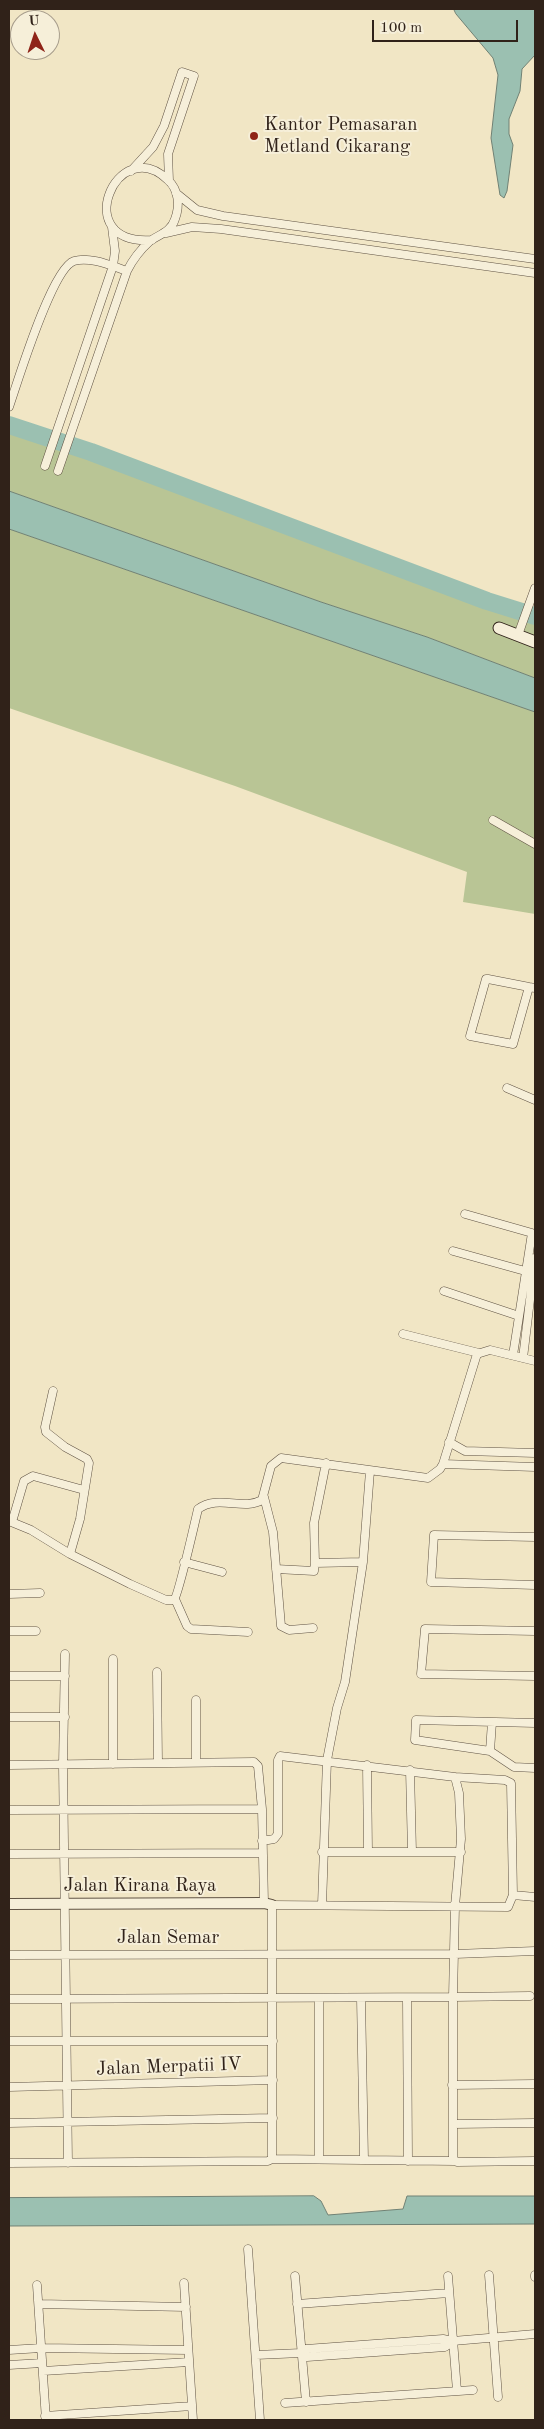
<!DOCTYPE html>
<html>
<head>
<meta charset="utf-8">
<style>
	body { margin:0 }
	#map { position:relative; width:544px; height:2429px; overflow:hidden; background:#f1e6c5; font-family:"Old Standard TT",serif }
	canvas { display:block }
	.frame { position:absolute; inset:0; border:10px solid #302219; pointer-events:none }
	.north { position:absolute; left:10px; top:10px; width:50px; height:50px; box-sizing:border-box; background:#f6efd9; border:1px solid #a79d8c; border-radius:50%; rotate:356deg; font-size:14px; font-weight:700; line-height:20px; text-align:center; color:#302219 }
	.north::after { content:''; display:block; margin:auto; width:18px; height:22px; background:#8f2418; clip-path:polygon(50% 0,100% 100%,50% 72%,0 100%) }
	.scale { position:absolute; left:372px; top:20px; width:146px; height:22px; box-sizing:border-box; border:2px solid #302219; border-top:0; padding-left:6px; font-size:15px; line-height:18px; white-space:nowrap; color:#302219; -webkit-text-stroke:4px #f6efd9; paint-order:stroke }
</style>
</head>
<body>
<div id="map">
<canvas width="544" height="2429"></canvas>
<div class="frame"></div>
<div class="north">U</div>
<div class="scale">100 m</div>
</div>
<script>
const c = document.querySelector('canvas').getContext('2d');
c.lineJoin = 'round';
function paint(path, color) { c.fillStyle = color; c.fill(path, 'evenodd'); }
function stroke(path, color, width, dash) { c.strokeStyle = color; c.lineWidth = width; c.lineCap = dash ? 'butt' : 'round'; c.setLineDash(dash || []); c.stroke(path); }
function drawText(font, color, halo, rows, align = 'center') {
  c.font = font + ' "Old Standard TT",serif'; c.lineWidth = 4; c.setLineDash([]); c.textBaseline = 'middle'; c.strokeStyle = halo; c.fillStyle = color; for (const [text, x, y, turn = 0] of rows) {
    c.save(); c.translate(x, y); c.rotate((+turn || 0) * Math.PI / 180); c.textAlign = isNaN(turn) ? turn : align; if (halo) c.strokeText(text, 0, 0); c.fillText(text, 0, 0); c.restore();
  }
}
const green = new Path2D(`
	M 9,427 L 535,616 L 535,678 L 427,637 L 321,602 L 9,491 Z
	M 9,529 L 535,712 L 535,914 L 463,902 L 467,872 L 235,786 L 9,708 Z`);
const water = new Path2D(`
	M 454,9 L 535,9 L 535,55 L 522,69 L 520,91 L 509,119 L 509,134 L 513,145 L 507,191 L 504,198 L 500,195 L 491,138 L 498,75 L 493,58 L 456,14 Z
	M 9,491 L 321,602 L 427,637 L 535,678 L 535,712 L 9,529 Z
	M 314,2196 L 321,2201 L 328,2215 L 403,2209 L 407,2196 L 535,2196 L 535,2224 L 9,2226 L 9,2198 Z`);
const river = new Path2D(`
	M 9,425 L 91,452 L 487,601 L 535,616`);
const minor = new Path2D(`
	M 131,171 L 153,147 L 164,126 L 182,72 L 194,76 L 168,154 L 169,181
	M 176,193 L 197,210 L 223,216 L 535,259
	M 166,233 L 192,227 L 221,229 L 535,273
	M 9,407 C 18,381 52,268 74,261 C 90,256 112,266 127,271
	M 45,466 L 113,266 L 115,251 L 112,227
	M 58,471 L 127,271 C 133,259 140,250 150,241 C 160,234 171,232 175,219 C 180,206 179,190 168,180 C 117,131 68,246 152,240
	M 518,635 L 535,588
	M 493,820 L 535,844
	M 529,987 L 513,1044 L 470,1036 L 486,979 L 488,979 L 529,987 L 535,988
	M 507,1088 L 535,1100
	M 465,1214 L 532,1233 L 513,1355
	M 453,1251 L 525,1271
	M 444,1291 L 519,1316
	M 403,1334 L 479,1353
	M 523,1358 L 535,1258
	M 53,1391 L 45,1427 L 46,1432 L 65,1447 L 87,1459 L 89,1463 L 80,1519 L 70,1554
	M 449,1442 L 465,1451 L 535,1453
	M 443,1464 L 535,1467
	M 264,1497 L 273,1532 L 281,1626 L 289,1630 L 313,1628
	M 9,1521 L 31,1530 L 70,1554 L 130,1584 L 166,1600 L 174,1600 C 178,1596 195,1522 198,1509 C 218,1494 243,1511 262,1500 L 271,1466 L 281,1458 L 428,1478 L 440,1469 L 443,1464 L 477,1354 L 490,1350 L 535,1361
	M 12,1522 L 24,1481 L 33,1476 L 84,1490
	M 535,1537 L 434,1535 L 431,1582 L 535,1585
	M 184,1562 L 222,1572
	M 315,1563 L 314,1523 L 326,1463
	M 276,1569 L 314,1571 L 315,1563 L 363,1562
	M 9,1594 L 40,1593
	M 175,1599 L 187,1626 L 191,1629 L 248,1632
	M 9,1631 L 36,1631
	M 535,1631 L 425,1629 L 421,1674 L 535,1676
	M 65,1654 L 63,1765 L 68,2163
	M 113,1659 L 113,1764
	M 157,1672 L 158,1763
	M 9,1676 L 65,1676
	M 196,1700 L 196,1762
	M 9,1717 L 65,1717
	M 535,1723 L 416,1720 L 415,1740 L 490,1751 L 514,1767 L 535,1768
	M 490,1751 L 492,1722
	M 9,1765 L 254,1762 L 258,1766 L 262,1809 L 264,1903
	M 367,1765 L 368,1852
	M 410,1770 L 412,1852
	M 9,1810 L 262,1809
	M 322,1852 L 461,1852
	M 9,1854 L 262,1853
	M 513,1895 L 535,1897
	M 322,1905 L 327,1760 L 337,1708 L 345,1682 L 363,1562 L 370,1471
	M 9,1955 L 455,1954 L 535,1951
	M 530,1996 L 453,1997 L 453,2159 L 457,2162 L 535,2161
	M 319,1998 L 319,2159
	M 361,1998 L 364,2160
	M 407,1998 L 408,2161
	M 9,1999 L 453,1997 L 455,1906 L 461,1839 L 459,1793 L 455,1777 L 280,1756 L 278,1760 L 278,1834 L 274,1839 L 262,1841
	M 9,2041 L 273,2041
	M 452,2085 L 535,2084
	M 9,2087 L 273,2080
	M 9,2123 L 273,2118
	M 453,2124 L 535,2123
	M 272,2159 L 272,1905 L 508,1907 L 513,1895 L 511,1783 L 505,1780 L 455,1777
	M 9,2163 L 268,2161 L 272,2159 L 455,2161
	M 248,2249 L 260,2420
	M 489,2275 L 498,2397
	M 535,2275 L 535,2277
	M 295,2276 L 306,2402
	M 448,2276 L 457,2391
	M 184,2283 L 193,2420
	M 37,2285 L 46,2420
	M 39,2304 L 186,2307
	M 297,2304 L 449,2293
	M 443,2339 L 453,2341 L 445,2347 L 307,2357 L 301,2353 L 306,2349 Z
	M 453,2341 L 535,2334
	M 9,2350 L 41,2348 L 188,2350
	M 256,2355 L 301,2353
	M 9,2365 L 42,2363
	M 43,2371 L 189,2362
	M 285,2403 L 473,2390
	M 45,2416 L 192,2406`);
const tertiary = new Path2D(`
	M 9,1904 L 264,1903 L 272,1905`);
const secondary = new Path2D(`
	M 499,628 L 535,642`);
const markers = [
	[254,136,5,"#8f2418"]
];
const poiNames = [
	["Kantor Pemasaran",264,125],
	["Metland Cikarang",264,147]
];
const streetNames = [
	["Jalan Kirana Raya",140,1886],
	["Jalan Semar",168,1938],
	["Jalan Merpatii IV",169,2067,-2]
];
paint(green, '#b9c595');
paint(water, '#9bc0b1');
stroke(water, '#708174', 1);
stroke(river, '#9bc0b1', 18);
stroke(minor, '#605344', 9);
stroke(tertiary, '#605344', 12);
stroke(secondary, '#302219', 13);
stroke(minor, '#f6efd9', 8);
stroke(tertiary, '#f6efd9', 10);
stroke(secondary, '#f6efd9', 11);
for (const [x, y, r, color] of markers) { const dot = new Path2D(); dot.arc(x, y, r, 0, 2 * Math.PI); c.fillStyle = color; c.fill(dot); stroke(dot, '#f6efd9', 2); }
drawText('19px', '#302219', '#f6efd9', poiNames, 'left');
drawText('19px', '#302219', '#f6efd9', streetNames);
</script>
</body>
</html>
